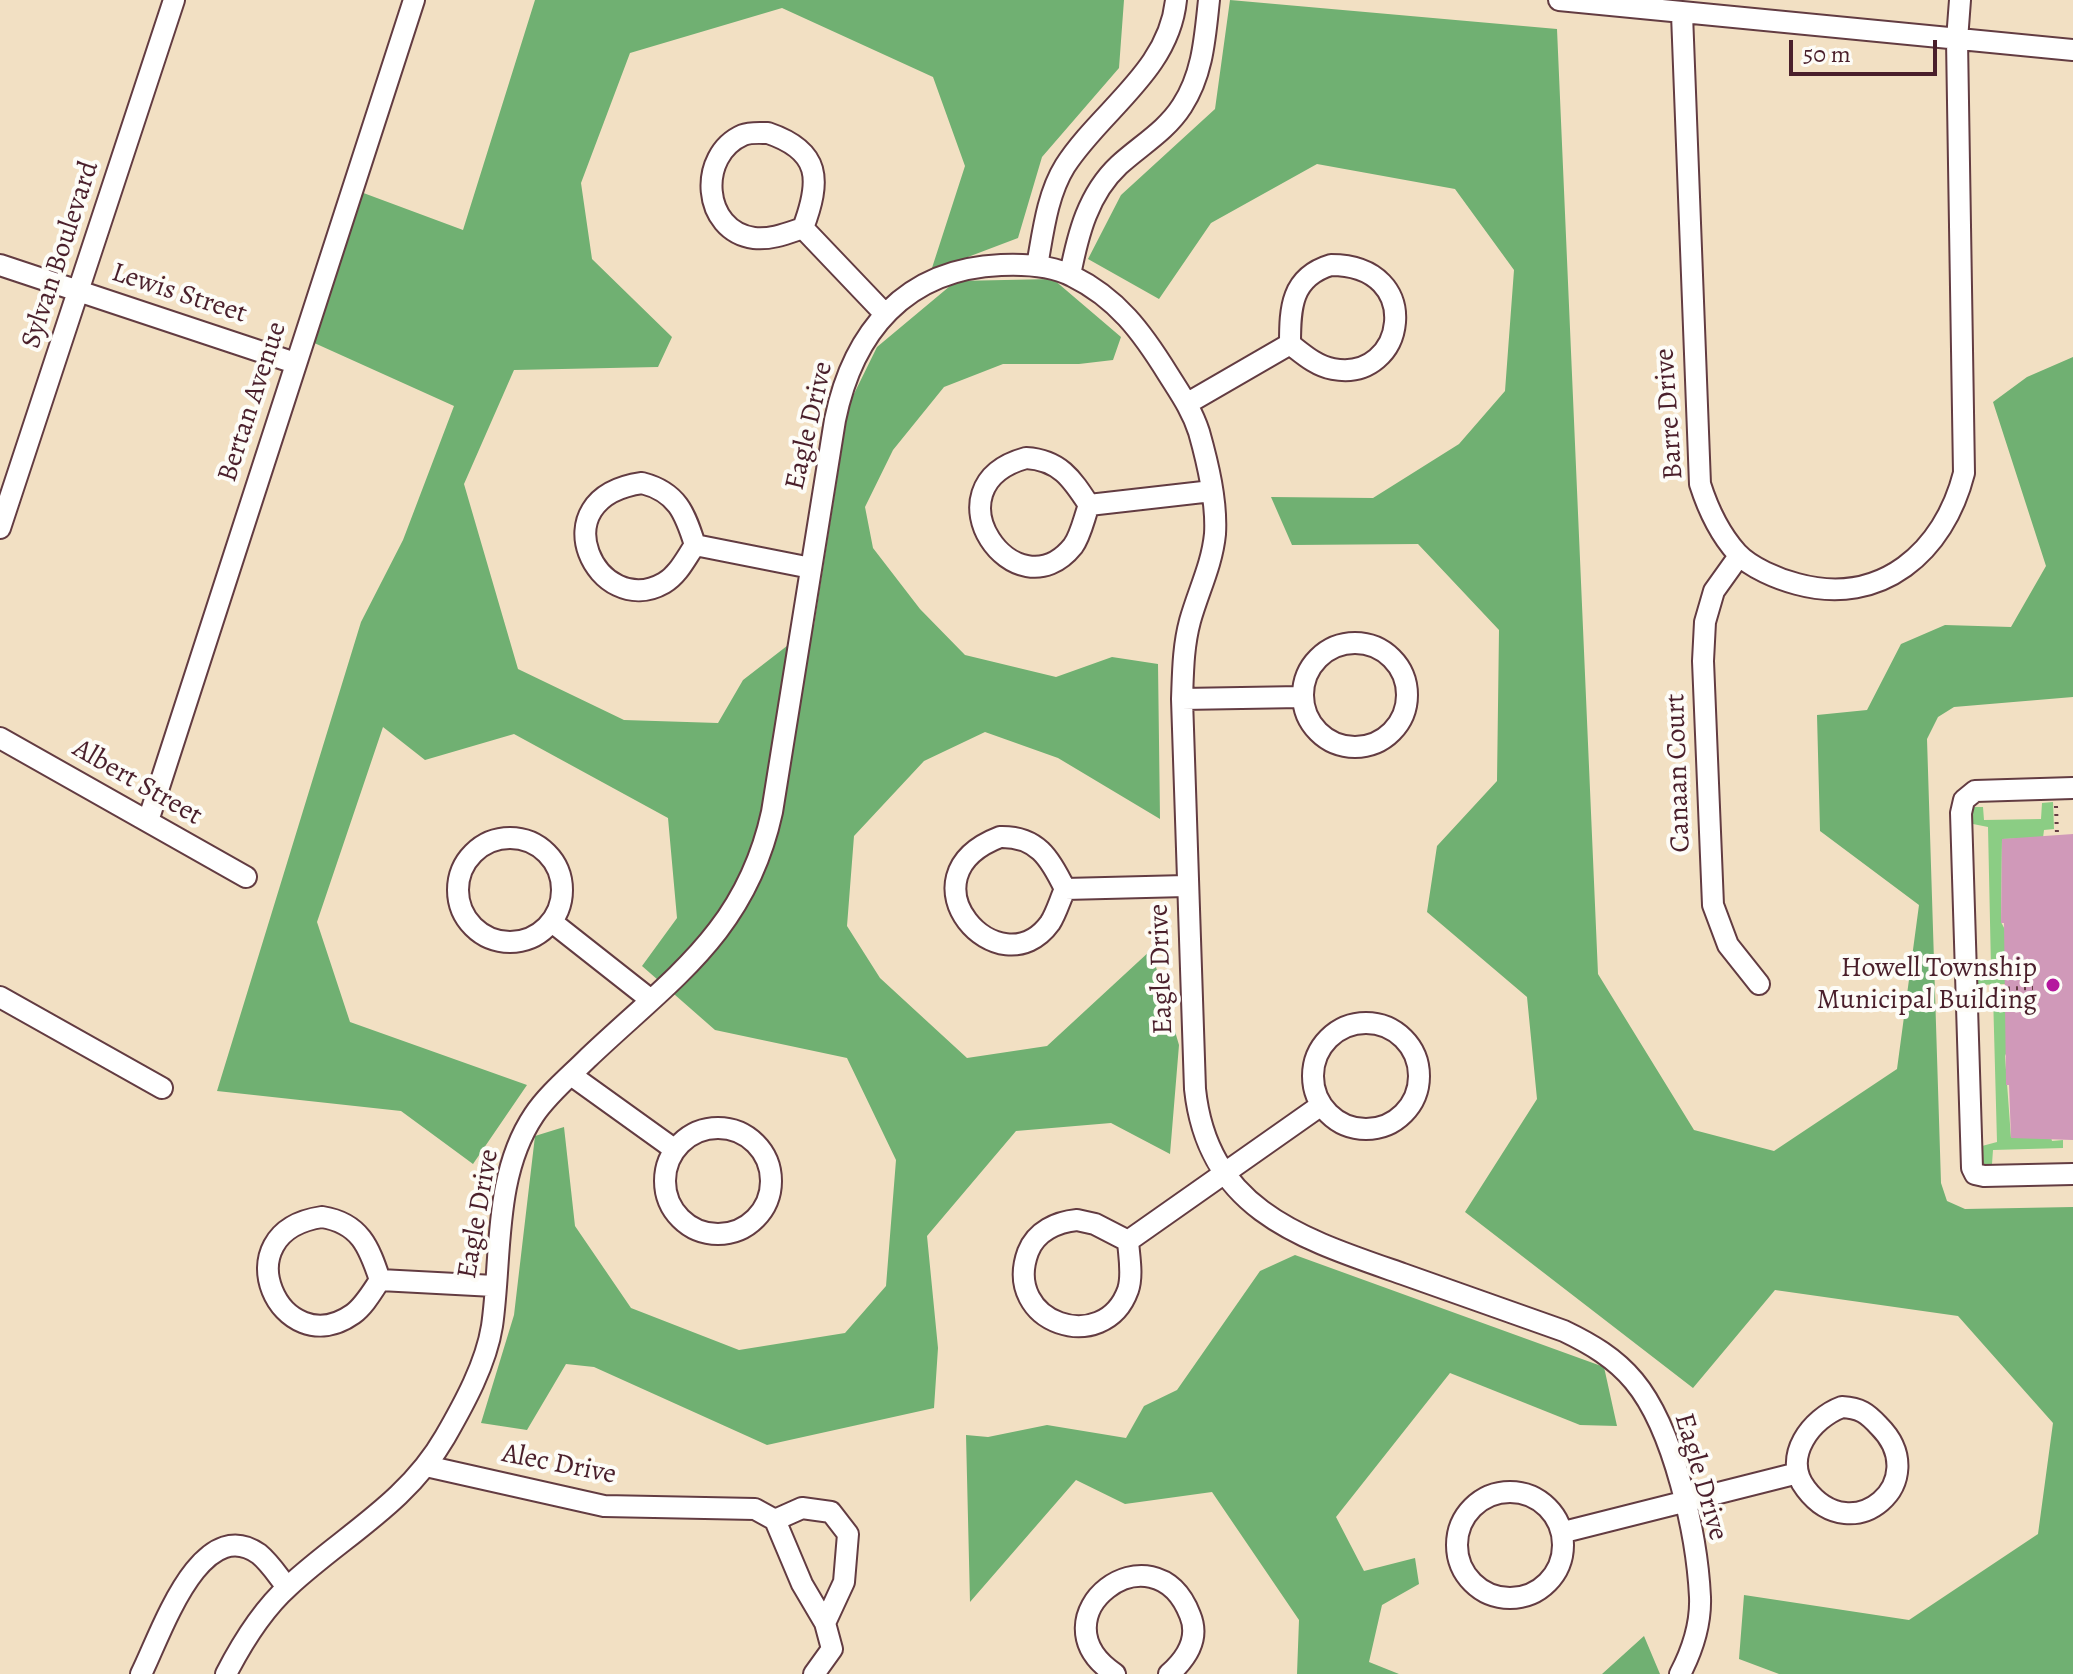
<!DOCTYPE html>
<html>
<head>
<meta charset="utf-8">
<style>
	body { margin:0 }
	#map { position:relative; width:2073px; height:1674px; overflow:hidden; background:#f2e0c3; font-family:Alegreya,serif }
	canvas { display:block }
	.scale { position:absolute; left:1789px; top:40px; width:148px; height:36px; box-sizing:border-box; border:4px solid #4a1f2b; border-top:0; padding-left:10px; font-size:24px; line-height:28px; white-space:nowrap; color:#4a1f2b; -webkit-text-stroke:6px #fdfcf7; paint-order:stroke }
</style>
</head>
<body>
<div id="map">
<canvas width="2073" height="1674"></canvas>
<div class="scale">50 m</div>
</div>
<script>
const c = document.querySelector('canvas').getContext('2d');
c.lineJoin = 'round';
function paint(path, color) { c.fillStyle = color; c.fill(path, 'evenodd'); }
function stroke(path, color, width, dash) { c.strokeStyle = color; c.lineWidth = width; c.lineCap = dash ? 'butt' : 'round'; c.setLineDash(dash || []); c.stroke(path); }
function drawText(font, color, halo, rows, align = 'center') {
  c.font = font + ' Alegreya,serif'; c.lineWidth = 8; c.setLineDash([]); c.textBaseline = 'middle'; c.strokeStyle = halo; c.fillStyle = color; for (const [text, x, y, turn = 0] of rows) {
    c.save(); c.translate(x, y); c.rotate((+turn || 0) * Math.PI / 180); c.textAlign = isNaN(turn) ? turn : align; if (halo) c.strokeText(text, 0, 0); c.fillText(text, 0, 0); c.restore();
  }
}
const green = new Path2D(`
	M 2053,802 L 2054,829 L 2044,830 L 2043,838 L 2002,839 L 2001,922 L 2033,983 L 1977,985 L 1977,971 L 1991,969 L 1988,827 L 1973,824 L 1973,807 L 1983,807 L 1984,820 L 2041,819 L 2042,803 Z
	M 2033,993 L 2005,1056 L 2011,1138 L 2051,1137 L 2052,1141 L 2063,1140 L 2063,1148 L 1993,1150 L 1992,1164 L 1987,1166 L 1983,1163 L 1982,1146 L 1997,1142 L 1993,994 Z`);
const forest = new Path2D(`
	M 535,0 L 1124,0 L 1119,68 L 1042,157 L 1018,238 L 931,271 L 965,166 L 933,77 L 782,8 L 630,53 L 581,183 L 592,259 L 672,337 L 658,367 L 514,370 L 464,484 L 518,669 L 624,720 L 718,723 L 743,680 L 814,625 L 849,404 L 877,347 L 956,281 L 1053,279 L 1121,337 L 1113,360 L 1079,364 L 1003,364 L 944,387 L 893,450 L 865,507 L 873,548 L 920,609 L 965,655 L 1056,677 L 1112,657 L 1158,664 L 1160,819 L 1058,758 L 985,732 L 924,761 L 854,836 L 847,926 L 880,978 L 967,1058 L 1047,1046 L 1151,950 L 1179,1045 L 1170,1154 L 1111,1123 L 1016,1131 L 927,1236 L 938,1348 L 934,1408 L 767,1445 L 594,1367 L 566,1364 L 527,1430 L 481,1423 L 514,1315 L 535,1136 L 564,1127 L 575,1226 L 631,1308 L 739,1350 L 845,1333 L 886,1286 L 896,1160 L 847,1058 L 715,1030 L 642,966 L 677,918 L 668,818 L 514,734 L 425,760 L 383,727 L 317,922 L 350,1022 L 527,1085 L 473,1164 L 401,1111 L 217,1091 L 361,622 L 403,540 L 454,406 L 301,337 L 350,188 L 463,230 Z
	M 1230,0 L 1557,29 L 1598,974 L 1694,1130 L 1774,1151 L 1897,1069 L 1919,905 L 1820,831 L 1817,715 L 1867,710 L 1901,644 L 1945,625 L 2011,627 L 2046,566 L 1993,402 L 2027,377 L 2073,357 L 2073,697 L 1954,707 L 1938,717 L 1927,739 L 1941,1183 L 1947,1201 L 1965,1209 L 2073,1207 L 2073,1674 L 1779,1674 L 1739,1659 L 1744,1595 L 1909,1620 L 2038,1534 L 2053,1423 L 1958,1316 L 1775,1290 L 1693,1388 L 1465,1212 L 1537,1099 L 1527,997 L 1427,912 L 1437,846 L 1497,781 L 1499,630 L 1418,544 L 1292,545 L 1271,497 L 1373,498 L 1459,444 L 1505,391 L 1514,270 L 1455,189 L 1317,164 L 1211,223 L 1159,299 L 1088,259 L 1121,195 L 1215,109 Z
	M 1295,1255 L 1604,1367 L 1617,1426 L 1580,1425 L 1450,1373 L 1336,1517 L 1364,1571 L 1415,1558 L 1419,1584 L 1382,1605 L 1369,1662 L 1399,1674 L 1297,1674 L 1299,1620 L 1212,1492 L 1125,1504 L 1076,1480 L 970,1602 L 966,1435 L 988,1437 L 1047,1425 L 1126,1438 L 1144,1406 L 1177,1390 L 1260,1271 Z
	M 1644,1636 L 1660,1674 L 1602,1674 Z`);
const building = new Path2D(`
	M 2073,834 L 2073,1140 L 2011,1138 L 2009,1085 L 2006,1085 L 2004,923 L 2001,923 L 2002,839 Z`);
const path = new Path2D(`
	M 2056,806 L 2057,834
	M 1984,989 L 2033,988`);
const minor = new Path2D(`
	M 1559,0 L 2073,50
	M 1682,14 L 1700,484 C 1708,509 1719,533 1737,553 C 1751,568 1778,579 1797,584 C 1881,607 1944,552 1964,473 L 1957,40 L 1960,0
	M 768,133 C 821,151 821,180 803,228 C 788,233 771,240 754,238 C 702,231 697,155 743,135 C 750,132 760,133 768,133 Z
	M 803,228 L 884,313
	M 0,265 L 295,363
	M 1331,265 C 1426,265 1406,383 1333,369 C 1316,366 1303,354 1290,344 C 1290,308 1291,277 1331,265 Z
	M 1037,266 C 1043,233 1047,195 1065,166 C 1101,110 1169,71 1176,0
	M 1070,275 C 1078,234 1088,194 1119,165 C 1141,145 1166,131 1182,106 C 1203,74 1205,37 1209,0
	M 1188,403 L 1290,344
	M 1026,458 C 1060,460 1072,479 1089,505 C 1084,518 1081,535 1073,546 C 1016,617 924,486 1026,458 Z
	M 642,483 C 677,492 685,513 695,545 C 686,558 678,575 664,583 C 598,621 537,498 642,483 Z
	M 1089,505 L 1212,491
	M 0,528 L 174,0
	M 695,545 L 811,568
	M 1739,556 L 1714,591 L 1705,622 L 1703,661 L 1713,905 L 1728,945 L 1759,984
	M1303 695a52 52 0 1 1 104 0a52 52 0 1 1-104 0Z
	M 1182,699 L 1301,697
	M 0,738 L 246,877
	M 2073,788 L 1975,791 L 1964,800 L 1961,813 L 1972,1168 L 1975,1174 L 1984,1176 L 2073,1174
	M 148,821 L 414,0
	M 1000,837 C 1037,836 1050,858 1065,889 C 1060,900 1056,914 1050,923 C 1000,992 896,877 1000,837 Z
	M458 890a52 52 0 1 1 104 0a52 52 0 1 1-104 0Z
	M 1065,889 L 1186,886
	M 552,922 L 651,1000
	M 0,997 L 162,1088
	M1313 1076a53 53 0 1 1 106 0a53 53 0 1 1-106 0Z
	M 571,1075 L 674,1149
	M665 1181a53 53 0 1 1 106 0a53 53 0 1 1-106 0Z
	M 322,1217 C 360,1223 369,1247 380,1280 C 372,1292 364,1306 353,1314 C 281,1365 220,1232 322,1217 Z
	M 1077,1220 L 1095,1224 L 1128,1241 C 1129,1256 1133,1275 1128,1290 C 1104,1357 1002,1323 1028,1252 C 1036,1231 1057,1222 1077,1220 Z
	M 1128,1241 L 1320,1106
	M 380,1280 L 494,1286
	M 1842,1407 C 1860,1408 1867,1413 1879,1426 C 1934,1481 1853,1551 1806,1489 C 1781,1457 1812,1418 1842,1407 Z
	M 426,1466 L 604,1506 L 755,1509 L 775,1520 L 802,1508 L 831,1512 L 848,1534 L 844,1582 L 825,1623
	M1457 1545a53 53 0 1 1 106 0a53 53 0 1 1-106 0Z
	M 775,1520 L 802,1584 L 825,1623 L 832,1649 L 814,1674
	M 1564,1532 L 1798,1473
	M 141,1674 C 160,1637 200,1512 259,1554 C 270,1563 278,1576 287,1587
	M 226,1674 C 242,1643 262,1610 289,1586 C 343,1536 407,1503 445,1437 C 464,1404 486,1364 492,1326 C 502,1257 493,1176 534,1115 C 548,1094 570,1076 588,1058 C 671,979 746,932 772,812 L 835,420 C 853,332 905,269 1001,265 C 1024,264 1051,265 1072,276 C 1117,298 1142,332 1168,374 C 1180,393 1192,410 1199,432 C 1208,464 1217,501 1215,534 C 1212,565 1198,592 1190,621 C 1183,647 1183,673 1182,699 L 1195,1089 C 1208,1211 1303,1239 1403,1274 C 1457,1293 1511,1312 1564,1331 C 1591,1344 1615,1358 1634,1381 C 1674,1429 1697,1535 1700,1597 C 1701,1623 1692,1651 1680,1674
	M 1115,1674 C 1030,1617 1154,1522 1190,1615 C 1200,1639 1186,1659 1169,1674`);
const markers = [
	[2053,985,8,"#b5179e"]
];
const streetNames = [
	["Sylvan Boulevard",61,255,-72],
	["Lewis Street",179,294,18],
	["Bertan Avenue",253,402,-72],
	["Barre Drive",1670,414,-94],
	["Eagle Drive",810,426,-77],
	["Canaan Court",1679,773,-92],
	["Albert Street",137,783,30],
	["Eagle Drive",1162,969,-92],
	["Eagle Drive",479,1214,-80],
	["Alec Drive",559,1465,11],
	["Eagle Drive",1700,1477,74]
];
const poiNames = [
	["Howell Township",2037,969],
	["Municipal Building",2037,1001]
];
paint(green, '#8bcd84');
paint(forest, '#70b072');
paint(building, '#d099b9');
stroke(minor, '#633c42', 24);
stroke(path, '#633c42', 4, [2, 6]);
stroke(minor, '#fff', 20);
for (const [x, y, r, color] of markers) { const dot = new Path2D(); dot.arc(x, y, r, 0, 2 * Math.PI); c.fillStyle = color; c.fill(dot); stroke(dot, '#fdfcf7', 3); }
drawText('28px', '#4a1f2b', '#fdfcf7', streetNames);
drawText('28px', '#4a1f2b', '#fdfcf7', poiNames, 'right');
</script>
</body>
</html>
